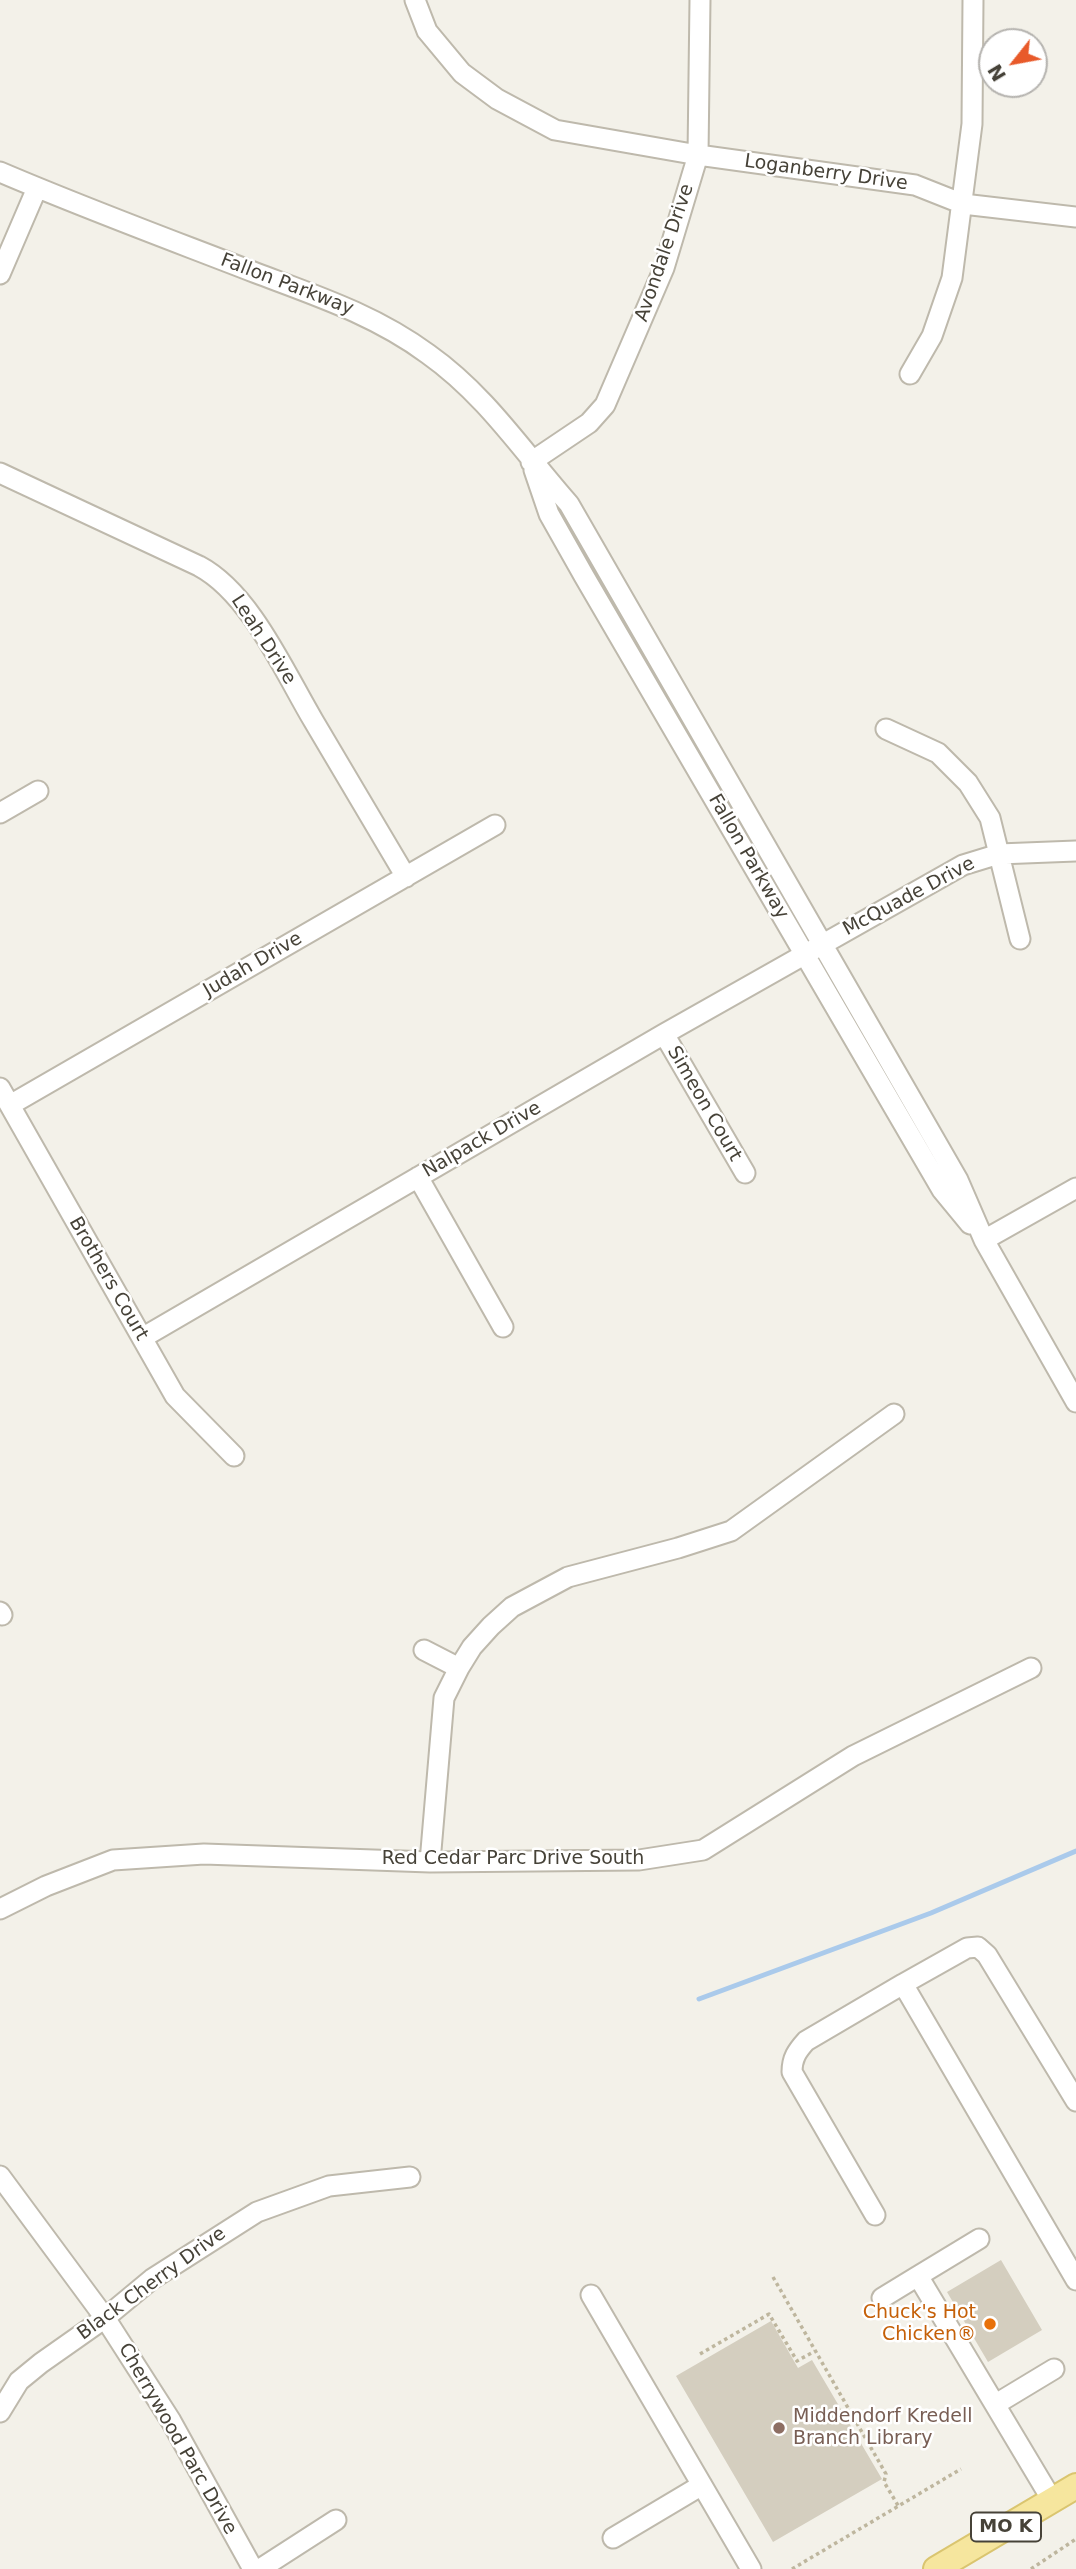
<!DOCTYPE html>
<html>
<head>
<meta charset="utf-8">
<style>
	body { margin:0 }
	#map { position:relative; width:1076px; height:2569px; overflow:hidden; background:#f3f1e9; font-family:"DejaVu Sans",sans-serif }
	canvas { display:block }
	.north { position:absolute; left:978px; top:28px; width:70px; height:70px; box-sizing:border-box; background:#fff; border:2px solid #b5b3af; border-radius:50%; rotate:239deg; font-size:19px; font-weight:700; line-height:28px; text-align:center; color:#464238 }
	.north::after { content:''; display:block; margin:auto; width:24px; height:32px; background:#e85a2a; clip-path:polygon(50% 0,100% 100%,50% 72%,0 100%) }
</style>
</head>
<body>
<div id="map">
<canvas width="1076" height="2569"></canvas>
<div class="north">N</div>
</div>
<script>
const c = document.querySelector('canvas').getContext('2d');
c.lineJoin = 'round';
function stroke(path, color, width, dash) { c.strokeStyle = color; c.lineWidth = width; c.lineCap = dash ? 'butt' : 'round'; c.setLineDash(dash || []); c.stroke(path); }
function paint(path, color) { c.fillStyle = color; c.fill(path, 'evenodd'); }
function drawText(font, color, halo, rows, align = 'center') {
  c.font = font + ' "DejaVu Sans",sans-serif'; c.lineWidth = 5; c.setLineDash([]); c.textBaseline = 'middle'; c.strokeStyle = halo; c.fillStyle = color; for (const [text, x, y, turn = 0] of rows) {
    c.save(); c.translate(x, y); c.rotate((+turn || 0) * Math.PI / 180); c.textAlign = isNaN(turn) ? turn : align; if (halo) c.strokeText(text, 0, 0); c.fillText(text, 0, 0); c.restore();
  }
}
const stream = new Path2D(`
	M 699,1999 L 931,1913 L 1076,1851`);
const building = new Path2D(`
	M 1001,2260 L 1042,2330 L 988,2362 L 947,2292 Z
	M 771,2321 L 798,2368 L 812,2360 L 882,2479 L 773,2542 L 676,2376 Z`);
const path = new Path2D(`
	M 773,2277 L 886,2474 L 884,2482 L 899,2507
	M 700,2354 L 769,2314 L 797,2361 L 815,2351
	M 792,2569 L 961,2469
	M 1031,2569 L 1076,2539`);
const minor = new Path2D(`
	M 415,0 L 427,31 L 462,73 L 497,99 L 555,130 L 698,155 L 915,185 L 963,204 L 1076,217
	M 0,172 C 84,208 171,240 256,273 C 317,296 375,315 428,354 C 486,395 523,452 569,504 L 958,1180 L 984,1240 L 1076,1402
	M 0,274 L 37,188
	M 910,374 L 932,336 L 952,278 L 972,124 L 973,0
	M 531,462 L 589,423 L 605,405 L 664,268 L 698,155 L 700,0
	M 534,470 L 549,514 L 584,576 L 942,1190 L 970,1224
	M 0,473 L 199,566 C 250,593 284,671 313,720 C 344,772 375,825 406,877
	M 886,729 L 938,753 L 968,783 L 990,818 L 1020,939
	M 0,813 L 38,791
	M 664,1034 L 745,1173
	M 0,1088 L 175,1396 L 234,1456
	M 10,1105 L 495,825
	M 418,1177 L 503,1327
	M 984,1240 L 1076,1188
	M 142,1338 L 664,1034 L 963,865 L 999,854 L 1076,851
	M 0,1612 L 2,1615
	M 424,1650 L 459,1668
	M 430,1862 L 444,1698 L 459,1668 L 472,1647 L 491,1626 L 512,1607 L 568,1577 L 678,1548 L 731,1531 L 894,1414
	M 0,1909 L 46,1886 L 113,1860 L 204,1854 L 430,1862 L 639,1860 L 703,1850 L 853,1756 L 1031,1668
	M 903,1984 L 967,1948 L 978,1947 L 987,1955 L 1076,2101
	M 0,2176 L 105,2318 L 171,2421 L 253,2569
	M 875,2215 L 792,2072 C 792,2058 797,2051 806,2041 L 903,1984 L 1076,2280
	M 918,2276 L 979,2239
	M 591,2295 L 751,2569
	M 882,2298 L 918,2276 L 1052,2500
	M 996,2404 L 1054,2369
	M 0,2412 L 19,2381 L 41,2363 L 105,2318 L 152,2279 L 257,2212 L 329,2186 L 410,2177
	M 613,2538 L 702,2485
	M 260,2569 L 336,2520`);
const major = new Path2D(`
	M 936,2569 L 1076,2486`);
const markers = [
	[990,2324,7,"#e8710a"],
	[779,2428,7,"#8d6e63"]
];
const shields = [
	[1006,2527,70]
];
const shieldNames = [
	["MO K",1006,2527]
];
const streetNames = [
	["Loganberry Drive",826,173,8],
	["Avondale Drive",665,253,-71],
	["Fallon Parkway",287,285,21],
	["Leah Drive",263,640,57],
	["Fallon Parkway",748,857,60],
	["McQuade Drive",909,897,-28],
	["Judah Drive",253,965,-30],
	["Simeon Court",704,1104,60],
	["Nalpack Drive",482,1140,-30],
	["Brothers Court",108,1279,60],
	["Red Cedar Parc Drive South",513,1859],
	["Black Cherry Drive",152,2284,-36],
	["Cherrywood Parc Drive",177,2439,60]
];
const foodNames = [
	["Chuck's Hot",976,2313],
	["Chicken®",976,2335]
];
const educationNames = [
	["Middendorf Kredell",793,2417],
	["Branch Library",793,2439]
];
stroke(stream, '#aacaeb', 5);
paint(building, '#d4cebf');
stroke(minor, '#beb9ac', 23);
stroke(major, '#dac56f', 28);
stroke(path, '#beb69e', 3.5, [3.5, 3.5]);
stroke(minor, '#fff', 19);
stroke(major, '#f6e69e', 24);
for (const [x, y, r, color] of markers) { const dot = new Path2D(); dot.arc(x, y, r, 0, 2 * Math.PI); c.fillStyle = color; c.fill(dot); stroke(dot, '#fff', 2.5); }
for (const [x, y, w] of shields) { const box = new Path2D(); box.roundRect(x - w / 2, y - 14.5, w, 29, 5); c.fillStyle = '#fff'; c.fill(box); stroke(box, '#464238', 2); }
drawText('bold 18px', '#464238', null, shieldNames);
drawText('19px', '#464238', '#fff', streetNames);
drawText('19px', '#c56008', '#fff', foodNames, 'right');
drawText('19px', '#785e54', '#fff', educationNames, 'left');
</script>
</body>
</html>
